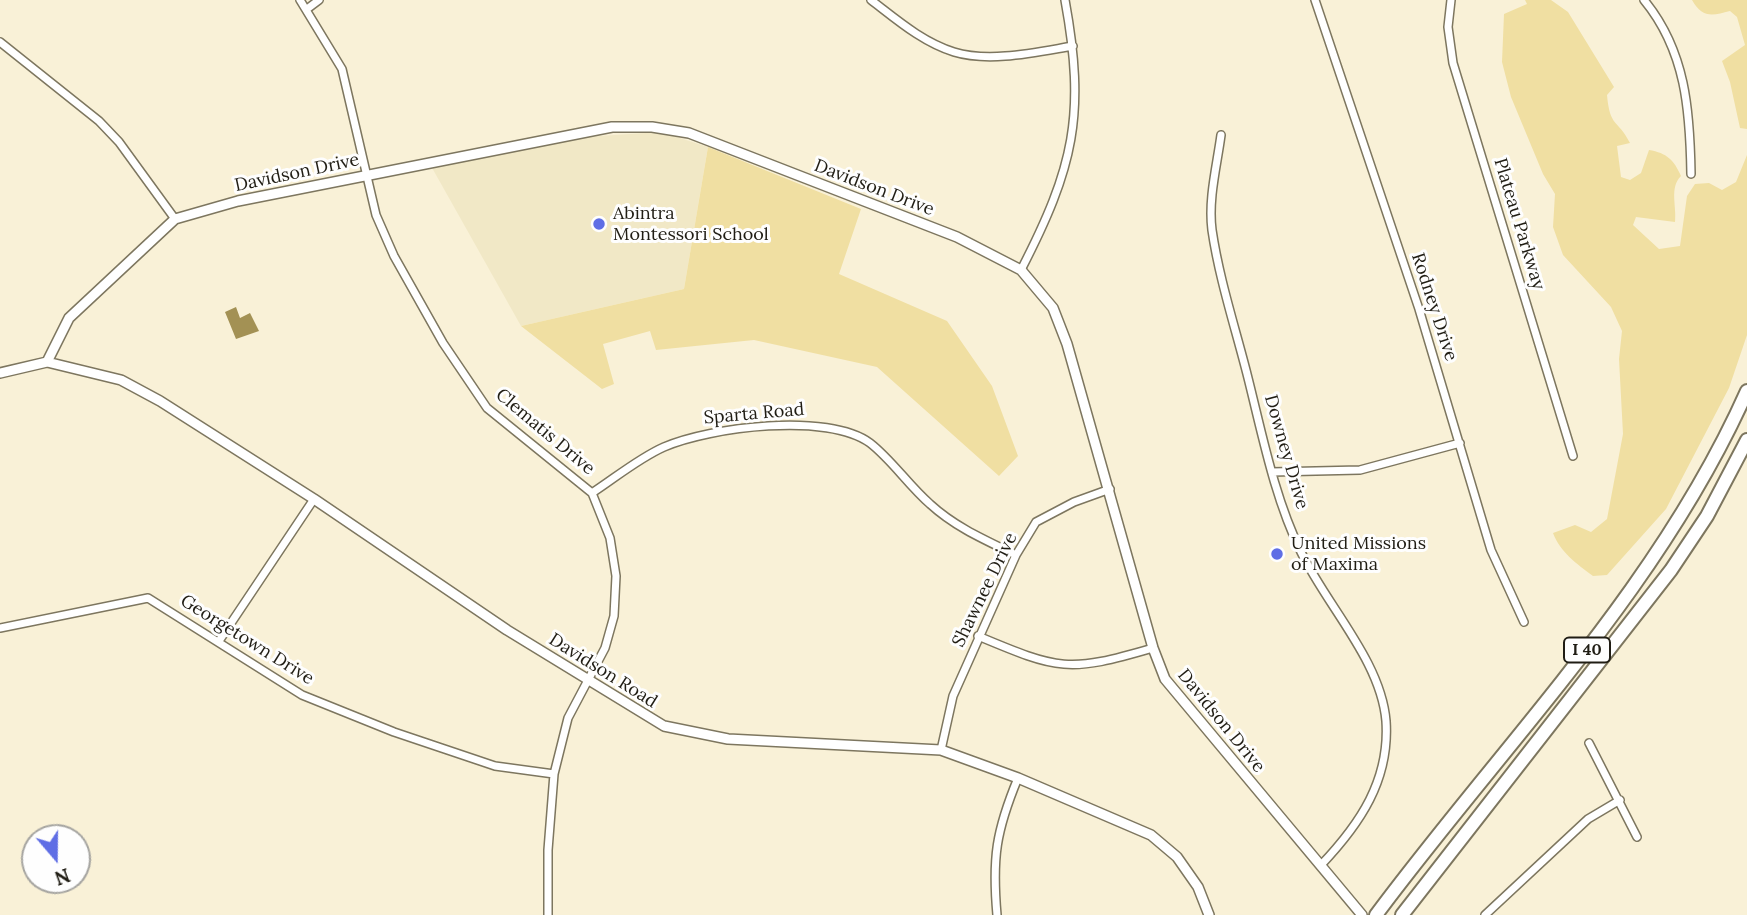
<!DOCTYPE html>
<html>
<head>
<meta charset="utf-8">
<style>
	body { margin:0 }
	#map { position:relative; width:1747px; height:915px; overflow:hidden; background:#f9f1d7; font-family:Lora,serif }
	canvas { display:block }
	.north { position:absolute; left:21px; top:824px; width:70px; height:70px; box-sizing:border-box; background:#fefefe; border:2px solid #a5a4a0; border-radius:50%; rotate:160deg; font-size:19px; font-weight:700; line-height:28px; text-align:center; color:#201d14 }
	.north::after { content:''; display:block; margin:auto; width:24px; height:32px; background:#5f6ee5; clip-path:polygon(50% 0,100% 100%,50% 72%,0 100%) }
</style>
</head>
<body>
<div id="map">
<canvas width="1747" height="915"></canvas>
<div class="north">N</div>
</div>
<script>
const c = document.querySelector('canvas').getContext('2d');
c.lineJoin = 'round';
function paint(path, color) { c.fillStyle = color; c.fill(path, 'evenodd'); }
function stroke(path, color, width, dash) { c.strokeStyle = color; c.lineWidth = width; c.lineCap = dash ? 'butt' : 'round'; c.setLineDash(dash || []); c.stroke(path); }
function drawText(font, color, halo, rows, align = 'center') {
  c.font = font + ' Lora,serif'; c.lineWidth = 6; c.setLineDash([]); c.textBaseline = 'middle'; c.strokeStyle = halo; c.fillStyle = color; for (const [text, x, y, turn = 0] of rows) {
    c.save(); c.translate(x, y); c.rotate((+turn || 0) * Math.PI / 180); c.textAlign = isNaN(turn) ? turn : align; if (halo) c.strokeText(text, 0, 0); c.fillText(text, 0, 0); c.restore();
  }
}
const built = new Path2D(`
	M 661,132 L 708,147 L 684,289 L 521,326 L 431,166 L 584,137 Z`);
const green = new Path2D(`
	M 1525,0 L 1551,0 L 1568,12 L 1614,87 L 1607,95 C 1610,128 1617,118 1630,143 L 1617,146 L 1621,177 L 1630,180 L 1641,173 L 1649,150 C 1667,153 1674,160 1681,176 C 1669,188 1677,206 1675,222 L 1636,217 L 1633,225 L 1659,249 L 1680,246 L 1687,196 L 1695,184 L 1709,183 L 1722,190 L 1736,182 L 1747,155 L 1747,335 L 1729,388 L 1666,509 L 1607,575 L 1593,576 C 1577,564 1560,552 1553,533 L 1575,525 L 1591,532 L 1607,519 L 1623,434 L 1619,359 L 1622,331 L 1611,307 L 1563,255 L 1553,227 L 1555,194 L 1543,174 L 1511,97 L 1502,62 L 1504,14 L 1527,4 Z
	M 1692,0 L 1747,0 L 1747,129 L 1740,128 L 1730,82 L 1722,61 L 1745,45 L 1737,17 L 1730,11 C 1712,16 1702,18 1692,0 Z
	M 708,147 L 861,209 L 839,274 L 947,321 L 992,386 L 1018,456 L 999,476 L 877,367 L 754,340 L 656,350 L 650,331 L 603,344 L 614,384 L 602,389 L 521,326 L 684,289 Z`);
const water = new Path2D(`
	M 236,307 L 240,318 L 250,313 L 259,331 L 236,339 L 225,312 Z`);
const minor = new Path2D(`
	M 300,0 L 342,69 L 376,215 L 394,256 L 443,343 L 487,408 L 592,493 L 610,538 L 616,576 L 614,616 L 605,648 L 568,718 L 554,774 L 548,850 L 548,915
	M 871,0 C 896,19 922,42 954,52 C 990,63 1037,52 1073,46
	M 1315,0 L 1419,309 L 1491,550 L 1524,622
	M 1451,0 L 1448,27 L 1453,63 L 1573,456
	M 1644,0 C 1686,51 1690,111 1691,174
	M 307,9 L 319,0
	M 0,42 L 99,121 L 119,142 L 175,219
	M 1221,135 C 1217,165 1208,199 1212,230 C 1219,278 1235,327 1247,374 C 1262,433 1274,497 1301,552 C 1327,606 1381,661 1386,721 C 1390,780 1360,824 1321,865
	M 1021,270 C 1074,167 1086,115 1065,0
	M 1272,472 L 1360,470 L 1460,443
	M 592,493 C 615,478 639,458 664,447 C 710,427 828,412 870,443 C 892,460 909,486 930,504 C 955,527 985,540 1016,555
	M 0,628 L 148,598 L 302,695 L 394,732 L 495,766 L 554,774
	M 978,636 C 1059,670 1068,673 1153,648
	M 219,641 L 314,499
	M 1589,743 L 1637,837
	M 941,750 L 953,696 L 1016,555 L 1036,522 L 1074,502 L 1110,489
	M 997,915 C 992,858 996,831 1018,778
	M 1485,915 L 1588,819 L 1620,800`);
const tertiary = new Path2D(`
	M 47,362 L 69,318 L 175,219 L 238,201 L 612,127 L 652,127 L 689,133 L 957,237 L 1021,270 L 1053,308 L 1067,344 L 1153,648 L 1165,679 L 1362,915
	M 0,373 L 47,362 L 121,380 L 160,401 L 314,499 L 507,630 L 664,726 L 728,739 L 941,750 L 1018,778 L 1151,835 L 1177,857 L 1198,887 L 1209,915`);
const motorway = new Path2D(`
	M 1376,915 C 1504,743 1659,589 1747,391
	M 1402,915 L 1671,570 L 1707,516 L 1747,440`);
const markers = [
	[599,224,7,"#5f6ee5"],
	[1277,554,7,"#5f6ee5"]
];
const shields = [
	[1587,650,46]
];
const shieldNames = [
	["I 40",1587,650]
];
const streetNames = [
	["Davidson Drive",297,173,-12],
	["Davidson Drive",874,188,21],
	["Plateau Parkway",1519,224,73],
	["Rodney Drive",1434,307,72],
	["Sparta Road",754,414,-5],
	["Clematis Drive",545,432,40],
	["Downey Drive",1286,452,74],
	["Shawnee Drive",985,590,-64],
	["Georgetown Drive",247,640,32],
	["Davidson Road",603,671,32],
	["Davidson Drive",1221,721,51]
];
const poiNames = [
	["Abintra",613,214],
	["Montessori School",613,235],
	["United Missions",1291,544],
	["of Maxima",1291,565]
];
paint(built, '#f1e8c6');
paint(green, '#f0dfa2');
paint(water, '#a39154');
stroke(minor, '#7d765f', 10);
stroke(tertiary, '#7d765f', 12);
stroke(motorway, '#7d765f', 16);
stroke(minor, '#fff', 7);
stroke(tertiary, '#fff', 9);
stroke(motorway, '#fff', 12);
for (const [x, y, r, color] of markers) { const dot = new Path2D(); dot.arc(x, y, r, 0, 2 * Math.PI); c.fillStyle = color; c.fill(dot); stroke(dot, '#fefefe', 2.5); }
for (const [x, y, w] of shields) { const box = new Path2D(); box.roundRect(x - w / 2, y - 12.5, w, 25, 5); c.fillStyle = '#fefefe'; c.fill(box); stroke(box, '#201d14', 2); }
drawText('bold 16px', '#201d14', null, shieldNames);
drawText('18px', '#201d14', '#fefefe', streetNames);
drawText('18px', '#201d14', '#fefefe', poiNames, 'left');
</script>
</body>
</html>
